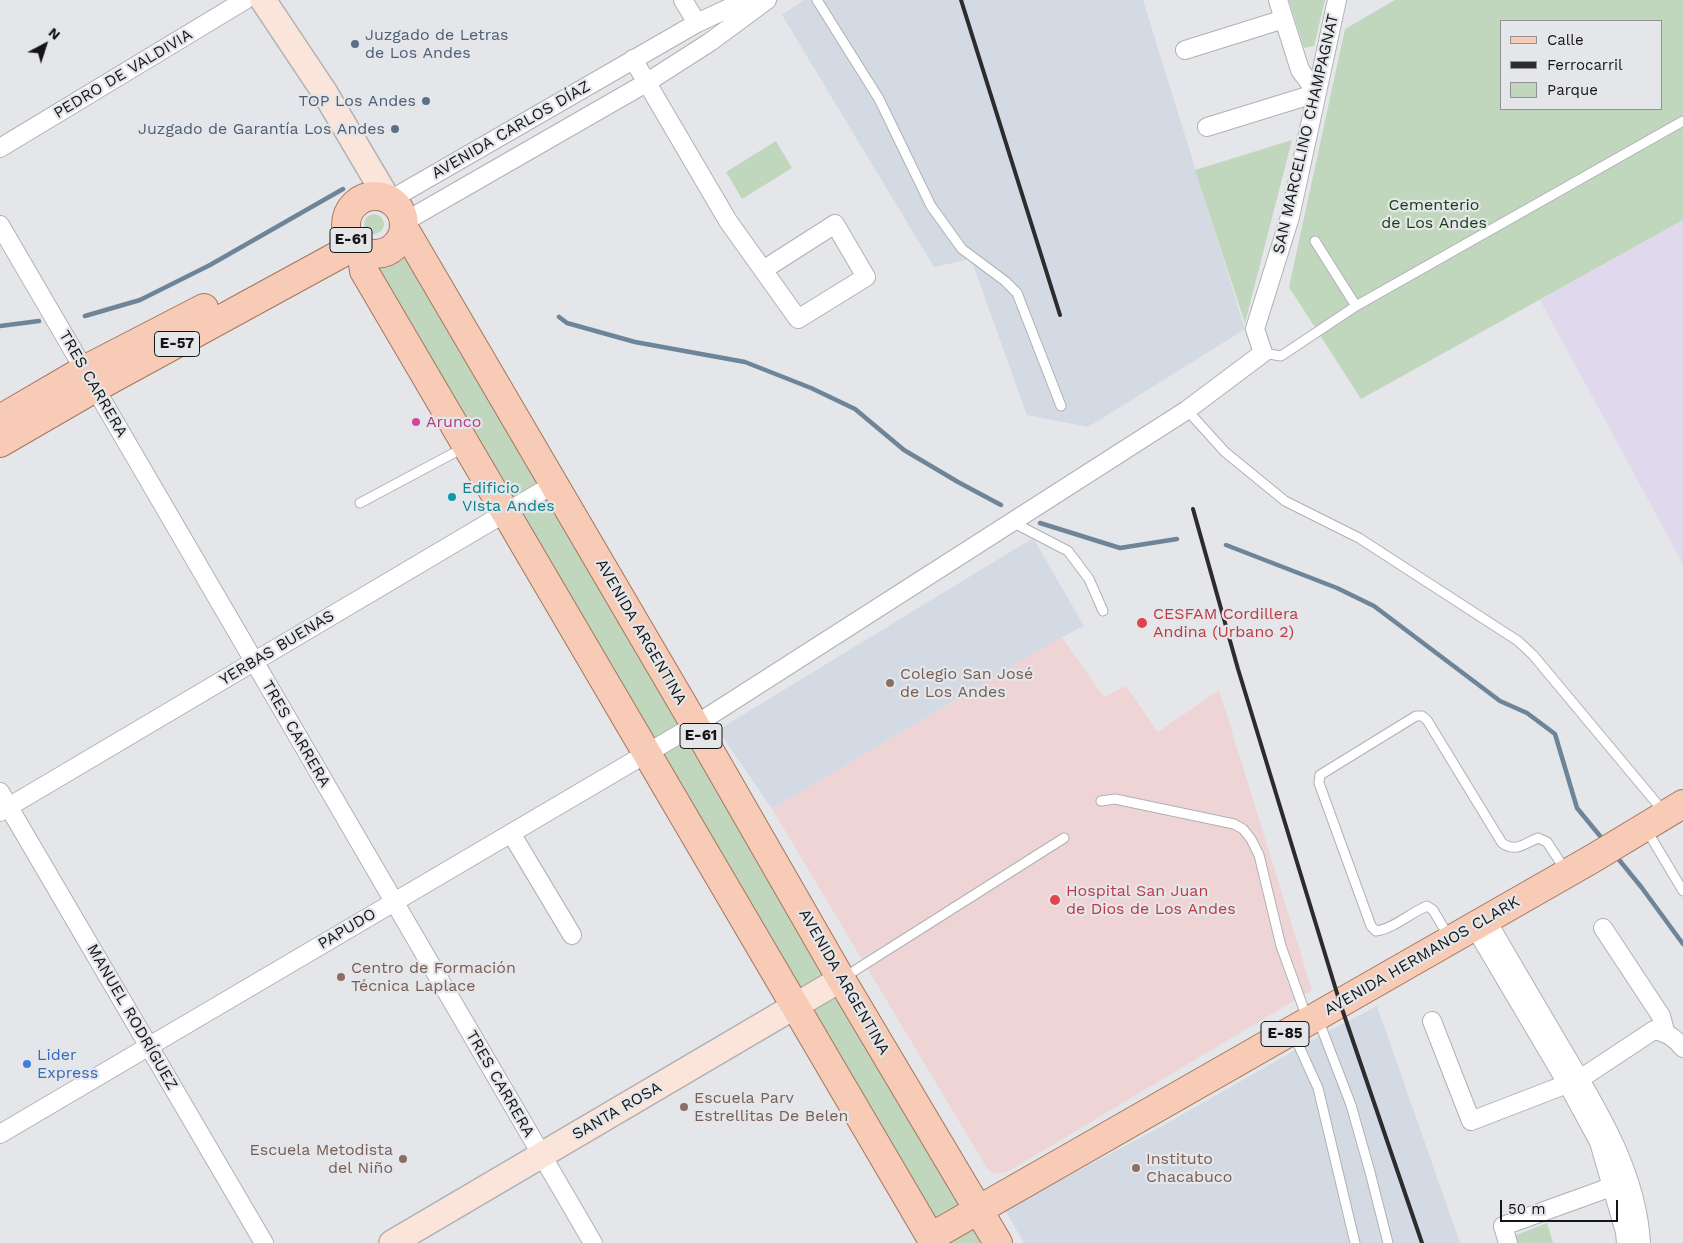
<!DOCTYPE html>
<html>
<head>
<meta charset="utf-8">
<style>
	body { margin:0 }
	#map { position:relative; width:1683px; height:1243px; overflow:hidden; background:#e4e6e9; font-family:"Work Sans",sans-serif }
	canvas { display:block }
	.legend { position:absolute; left:1500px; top:20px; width:162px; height:90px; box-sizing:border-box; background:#e4e6e9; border:1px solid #919295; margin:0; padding:6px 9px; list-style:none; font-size:15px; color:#151516 }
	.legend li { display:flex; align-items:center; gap:10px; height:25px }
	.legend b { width:25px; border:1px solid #919295 }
	.north { position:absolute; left:20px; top:20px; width:50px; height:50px; -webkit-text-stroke:4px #e4e6e9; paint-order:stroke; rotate:40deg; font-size:14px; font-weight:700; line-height:20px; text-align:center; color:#151516 }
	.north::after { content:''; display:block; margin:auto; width:18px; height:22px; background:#151516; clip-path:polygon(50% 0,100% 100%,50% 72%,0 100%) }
	.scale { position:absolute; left:1500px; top:1200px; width:118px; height:22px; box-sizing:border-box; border:2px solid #151516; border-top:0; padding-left:6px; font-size:15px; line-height:18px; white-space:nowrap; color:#151516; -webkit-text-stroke:4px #e4e6e9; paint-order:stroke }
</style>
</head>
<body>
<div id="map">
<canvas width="1683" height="1243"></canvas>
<ul class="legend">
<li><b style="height:6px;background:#f7cbb5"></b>Calle</li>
<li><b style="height:6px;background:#2c2c2d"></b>Ferrocarril</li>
<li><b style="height:14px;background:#c0d7bd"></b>Parque</li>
</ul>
<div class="north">N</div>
<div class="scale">50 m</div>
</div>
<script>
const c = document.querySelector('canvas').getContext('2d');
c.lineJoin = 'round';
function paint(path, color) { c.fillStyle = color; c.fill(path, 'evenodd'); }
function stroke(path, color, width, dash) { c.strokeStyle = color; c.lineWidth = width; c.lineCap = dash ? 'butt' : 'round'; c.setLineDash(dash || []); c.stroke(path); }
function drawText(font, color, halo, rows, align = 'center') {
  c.font = font + ' "Work Sans",sans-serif'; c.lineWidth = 4.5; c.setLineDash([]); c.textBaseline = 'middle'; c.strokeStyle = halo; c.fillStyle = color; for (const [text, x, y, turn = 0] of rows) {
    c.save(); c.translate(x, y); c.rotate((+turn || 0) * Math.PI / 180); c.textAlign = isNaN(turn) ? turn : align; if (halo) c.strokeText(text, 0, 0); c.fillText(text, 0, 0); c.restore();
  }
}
const built = new Path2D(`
	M 804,0 L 1143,0 L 1245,329 L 1088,427 L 1027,415 L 971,259 L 934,267 L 782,15 Z
	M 1033,538 L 1084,626 L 1062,637 L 772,809 L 718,730 Z
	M 1377,1006 L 1460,1243 L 1024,1243 L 1005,1210 L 1164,1125 L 1318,1037 Z`);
const industrial = new Path2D(`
	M 1683,220 L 1683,564 L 1540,300 Z`);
const medical = new Path2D(`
	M 1062,637 L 1104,697 L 1126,686 L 1158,732 L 1219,690 L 1312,990 L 1007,1172 L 994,1174 L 987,1168 L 772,809 Z`);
const green = new Path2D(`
	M 1289,0 L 1325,0 L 1314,46 L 1304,48 Z
	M 1395,0 L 1683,0 L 1683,220 L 1361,399 L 1289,287 L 1345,29 ZM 1502,21 L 1662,21 L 1662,109 L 1502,109 Z
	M 1292,140 L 1245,323 L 1195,170 Z
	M 776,141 L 792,168 L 742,199 L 726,172 Z
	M364 224a10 10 0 1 1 20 0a10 10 0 1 1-20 0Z
	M 405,251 L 995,1243 L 950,1243 L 369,270 Z
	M 1547,1223 L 1553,1243 L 1516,1243 L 1514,1236 Z`);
const stream = new Path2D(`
	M 85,316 L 140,300 L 210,265 L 343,189
	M 559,317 L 567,323 L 635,342 L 745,362 L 811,388 L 855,409 L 904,450 L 958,482 L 1001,505
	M 0,326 L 39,321
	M 1040,523 L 1120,548 L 1177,539
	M 1226,545 L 1337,588 L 1374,606 L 1500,701 L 1527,713 L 1555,734 L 1577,808 L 1605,842
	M 1616,856 L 1642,888 L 1683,944`);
const service = new Path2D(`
	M 817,0 L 879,99 L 931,206 L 962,249 L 1005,281 L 1017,293 L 1061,406
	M 1315,241 L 1356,306 L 1683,121
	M 1263,353 L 1281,356 L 1356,306
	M 1187,410 L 1225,452 L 1285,501 L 1359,538 L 1518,641 L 1533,655 L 1664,812
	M 360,503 L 465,447
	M 1012,522 L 1068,551 L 1089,579 L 1103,611
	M 1101,801 L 1115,799 L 1234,824 L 1243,829 L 1251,839 L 1259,855 L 1281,946 L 1307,1018
	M 1646,829 L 1683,891
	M 1449,937 L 1433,910 L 1427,906 C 1410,913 1393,929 1376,931 L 1371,926 L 1319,783 L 1320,775 L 1416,716 L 1422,716 L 1427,720 L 1502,843 C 1517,853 1524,843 1538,838 L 1547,842 L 1566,871
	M 843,978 L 1064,838
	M 1318,1019 L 1351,1105 L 1370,1172 L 1388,1243
	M 1293,1033 L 1318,1088 L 1355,1243`);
const minor = new Path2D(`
	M 683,0 L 697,23
	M 1278,0 L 1300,70 L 1317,93
	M 1185,50 L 1284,19
	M 633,59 L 728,221 L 798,319 L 866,277 L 835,224 L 763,270
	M 1207,127 L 1317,93
	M 0,148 L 245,0
	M 390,200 L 697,23 L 746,0
	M 404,222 L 646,83 L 710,42 L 767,0
	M 0,225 L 593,1243
	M 0,792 L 264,1243
	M 0,812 L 554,484
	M 511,833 L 572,935
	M 1486,919 C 1510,961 1535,1003 1559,1044 C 1595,1105 1637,1170 1641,1243
	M 1474,926 L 1568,1085 L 1599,1142 L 1625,1232 L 1626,1243
	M 1603,928 L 1661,1016 L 1665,1031
	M 1432,1021 L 1471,1121 L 1580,1079 L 1654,1030 C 1667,1032 1675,1038 1683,1048
	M 0,1134 L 695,725 L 1187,410 L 1263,353 L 1255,329 L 1290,217 L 1337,0
	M 1508,1243 L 1503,1226 L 1622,1183`);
const secondary = new Path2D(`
	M 263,0 L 325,93 L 387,198
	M 392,1243 L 841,979`);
const primary = new Path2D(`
	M346 225a29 29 0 1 1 58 0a29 29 0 1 1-58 0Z
	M 404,228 L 695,725 L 841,979 L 998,1243
	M 361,250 L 364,271 L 934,1243
	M 0,419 L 84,370 L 204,308
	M 0,443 L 95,388 L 355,246
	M 931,1237 L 1592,859 L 1683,804`);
const rail = new Path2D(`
	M 961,0 L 1060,315
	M 1193,509 L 1238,669 L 1340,1003 L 1422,1243`);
const markers = [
	[355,44,5,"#5c6f8a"],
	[426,101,5,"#5c6f8a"],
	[395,129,5,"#5c6f8a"],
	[416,422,5,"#d1479c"],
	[452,497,5,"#0f9aa8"],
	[1142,623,6,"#e0444e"],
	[890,683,5,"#8d6e63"],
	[1055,900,6,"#e0444e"],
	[341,977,5,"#8d6e63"],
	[27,1064,5,"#3f7fe0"],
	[684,1107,5,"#8d6e63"],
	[403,1159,5,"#8d6e63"],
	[1136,1168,5,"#8d6e63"]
];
const shields = [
	[351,240,42],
	[177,344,45],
	[701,736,42],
	[1285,1034,48]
];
const shieldNames = [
	["E-61",351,240],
	["E-57",177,344],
	["E-61",701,736],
	["E-85",1285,1034]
];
const serviceNames = [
	["Juzgado de Letras",365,35,"left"],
	["de Los Andes",365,53,"left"],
	["TOP Los Andes",416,101],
	["Juzgado de Garantía Los Andes",385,129]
];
const streetNames = [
	["PEDRO DE VALDIVIA",123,74,-31],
	["AVENIDA CARLOS DÍAZ",511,130,-30],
	["SAN MARCELINO CHAMPAGNAT",1306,134,-77],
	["TRES CARRERA",93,384,60],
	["AVENIDA ARGENTINA",641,632,60],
	["YERBAS BUENAS",277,648,-31],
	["TRES CARRERA",296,734,60],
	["PAPUDO",347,929,-31],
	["AVENIDA HERMANOS CLARK",1422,956,-30],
	["AVENIDA ARGENTINA",844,982,60],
	["MANUEL RODRÍGUEZ",132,1017,60],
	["TRES CARRERA",500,1084,60],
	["SANTA ROSA",617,1111,-30]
];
const parkNames = [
	["Cementerio",1434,205],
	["de Los Andes",1434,223]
];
const hotelNames = [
	["Arunco",426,422]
];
const cultureNames = [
	["Edificio",462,488],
	["VIsta Andes",462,506]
];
const healthNames = [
	["CESFAM Cordillera",1153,614],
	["Andina (Urbano 2)",1153,632],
	["Hospital San Juan",1066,891],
	["de Dios de Los Andes",1066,909]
];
const educationNames = [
	["Colegio San José",900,674],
	["de Los Andes",900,692],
	["Centro de Formación",351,968],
	["Técnica Laplace",351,986],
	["Escuela Parv",694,1098],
	["Estrellitas De Belen",694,1116],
	["Escuela Metodista",393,1150,"right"],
	["del Niño",393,1168,"right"],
	["Instituto",1146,1159],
	["Chacabuco",1146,1177]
];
const shopNames = [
	["Lider",37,1055],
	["Express",37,1073]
];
paint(built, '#d4dae3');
paint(industrial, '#e0d8ed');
paint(medical, '#efd4d5');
paint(green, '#c0d7bd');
stroke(stream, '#6e8498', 4.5);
stroke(service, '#afb1b4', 11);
stroke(minor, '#afb1b4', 20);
stroke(secondary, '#afb1b4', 28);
stroke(primary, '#a5755e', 30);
stroke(service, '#fff', 9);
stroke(minor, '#fff', 18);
stroke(secondary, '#fbe5da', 25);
stroke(primary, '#f7cbb5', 28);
stroke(rail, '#2c2c2d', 4);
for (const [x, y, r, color] of markers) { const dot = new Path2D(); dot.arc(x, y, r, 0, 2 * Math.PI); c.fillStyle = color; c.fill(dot); stroke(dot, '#e4e6e9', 2); }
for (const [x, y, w] of shields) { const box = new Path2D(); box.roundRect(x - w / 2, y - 12.5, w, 25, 4); c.fillStyle = '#e4e6e9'; c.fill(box); stroke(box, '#151516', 1); }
drawText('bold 15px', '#151516', null, shieldNames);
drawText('16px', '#4e5e75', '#e4e6e9', serviceNames, 'right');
drawText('16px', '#151516', '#e4e6e9', streetNames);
drawText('16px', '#143d12', '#e4e6e9', parkNames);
drawText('16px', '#b23c85', '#e4e6e9', hotelNames, 'left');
drawText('16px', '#0d838f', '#e4e6e9', cultureNames, 'left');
drawText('16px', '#be3a42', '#e4e6e9', healthNames, 'left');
drawText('16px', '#785e54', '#e4e6e9', educationNames, 'left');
drawText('16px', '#366cbe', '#e4e6e9', shopNames, 'left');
</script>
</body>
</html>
